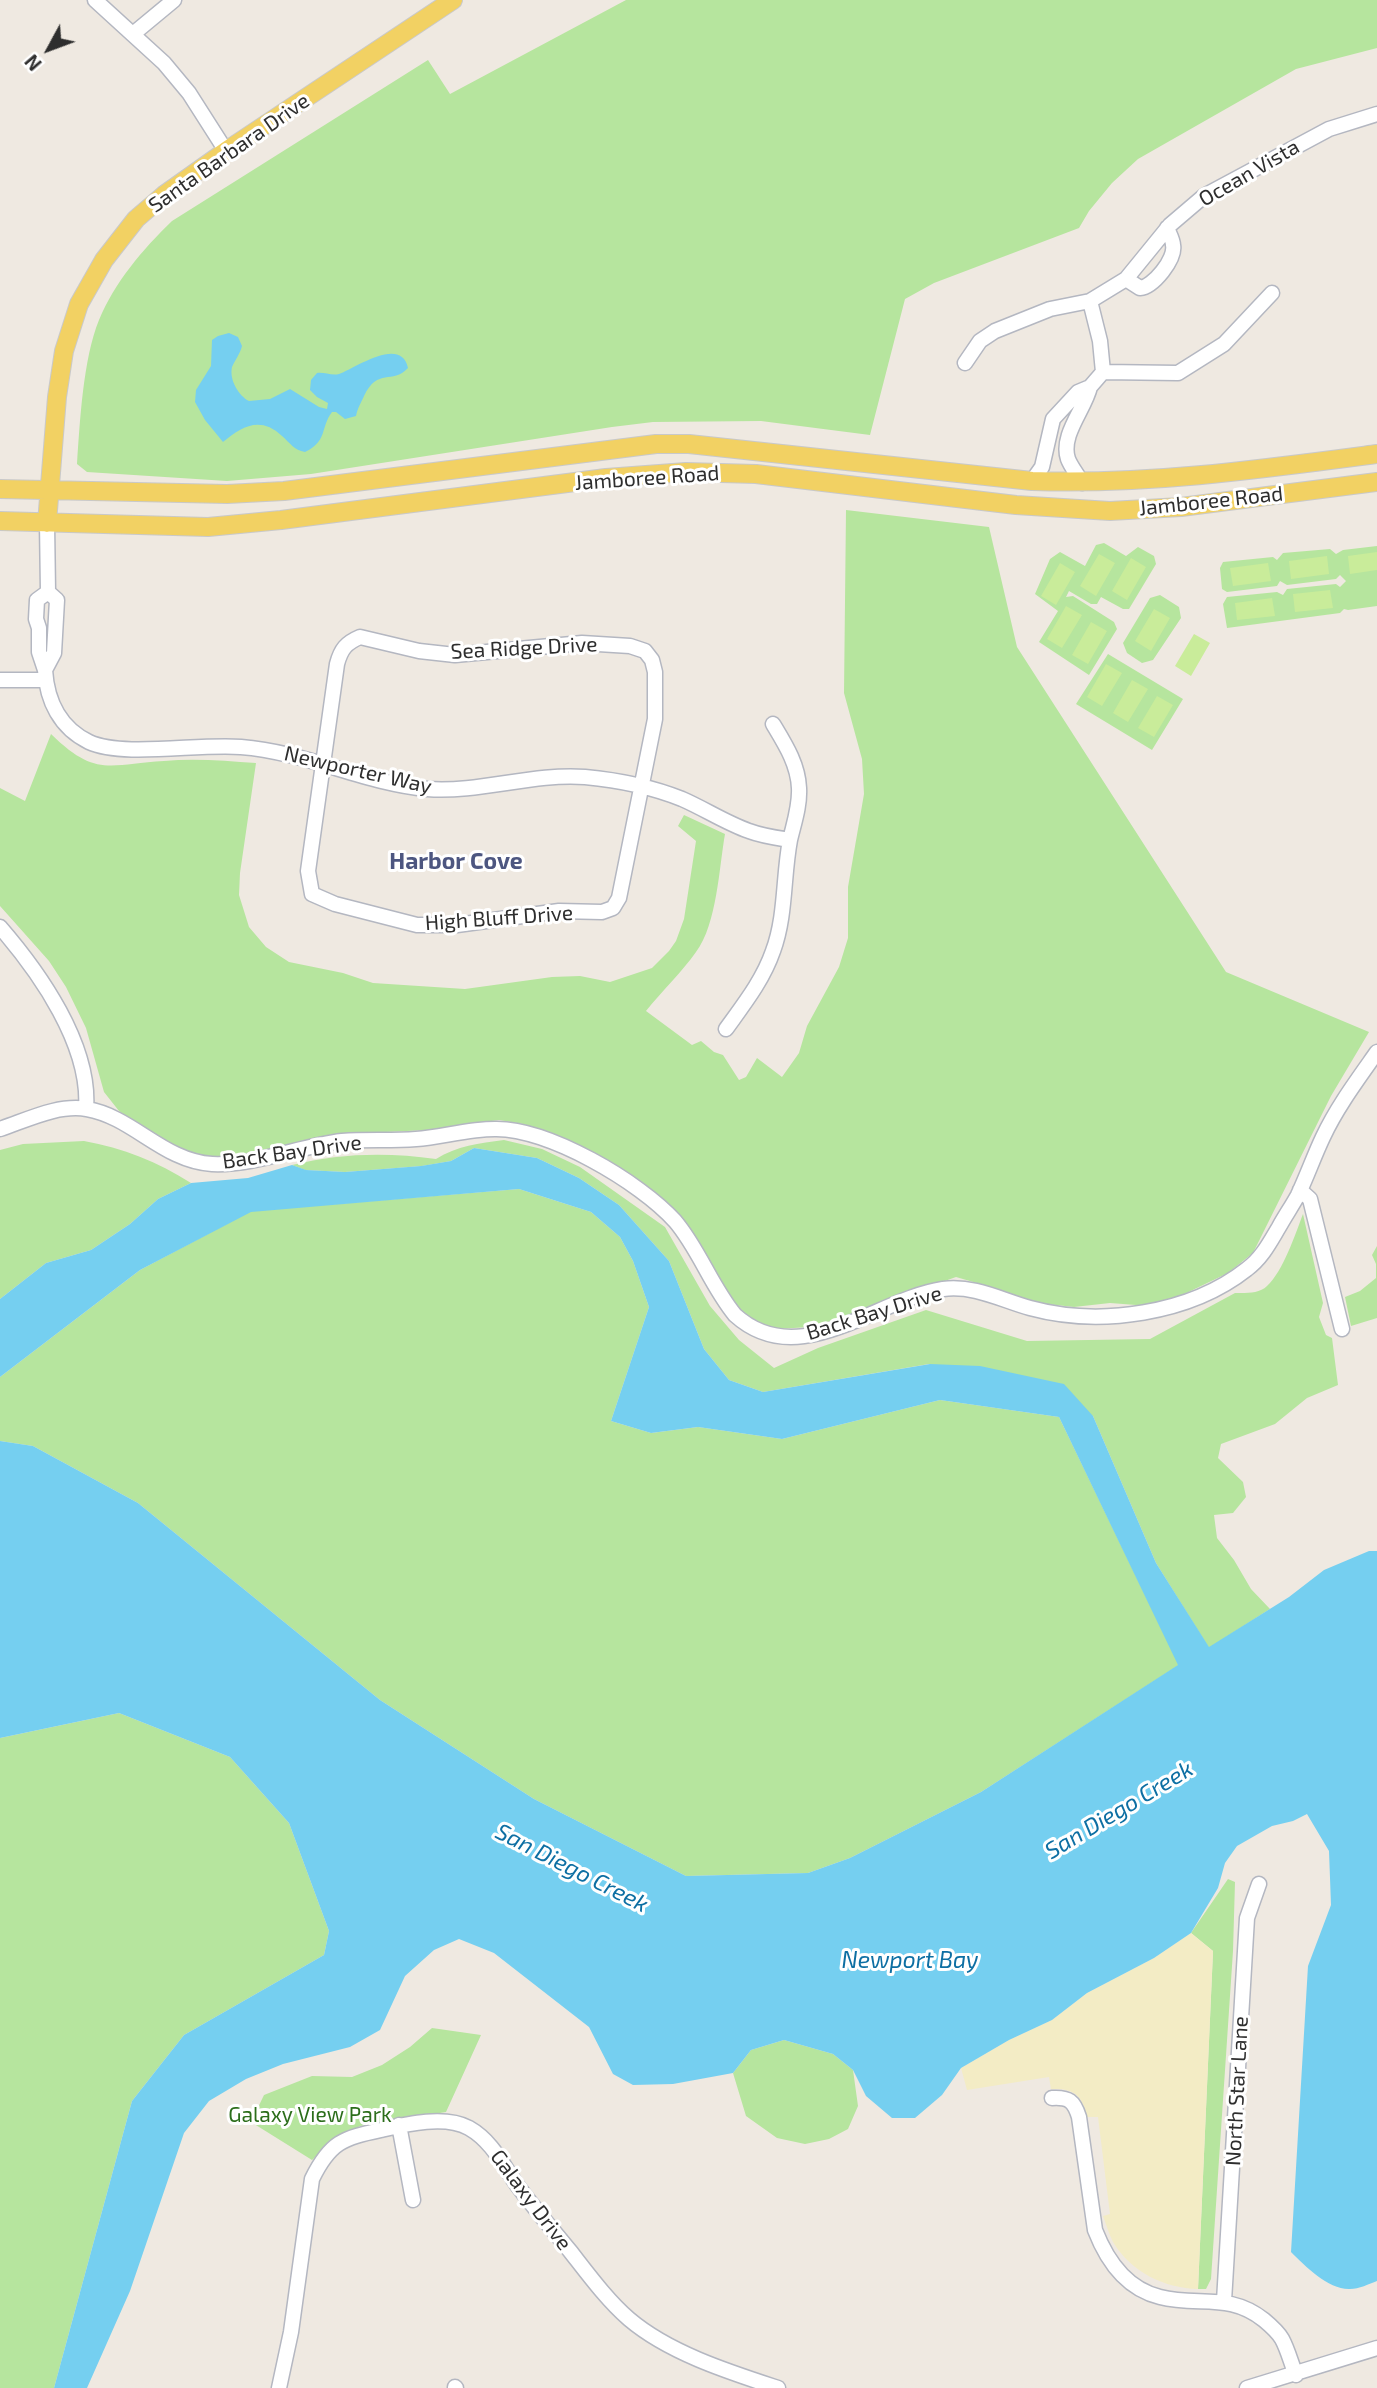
<!DOCTYPE html>
<html>
<head>
<meta charset="utf-8">
<style>
	body { margin:0 }
	#map { position:relative; width:1377px; height:2388px; overflow:hidden; background:#efe9e1; font-family:"Exo 2",sans-serif }
	canvas { display:block }
	.north { position:absolute; left:14px; top:14px; width:70px; height:70px; -webkit-text-stroke:5px #fff; paint-order:stroke; rotate:229deg; font-size:19px; font-weight:700; line-height:28px; text-align:center; color:#2e2e2e }
	.north::after { content:''; display:block; margin:auto; width:24px; height:32px; background:#2e2e2e; clip-path:polygon(50% 0,100% 100%,50% 72%,0 100%) }
</style>
</head>
<body>
<div id="map">
<canvas width="1377" height="2388"></canvas>
<div class="north">N</div>
</div>
<script>
const c = document.querySelector('canvas').getContext('2d');
c.lineJoin = 'round';
function paint(path, color) { c.fillStyle = color; c.fill(path, 'evenodd'); }
function stroke(path, color, width, dash) { c.strokeStyle = color; c.lineWidth = width; c.lineCap = dash ? 'butt' : 'round'; c.setLineDash(dash || []); c.stroke(path); }
function drawText(font, color, halo, rows, align = 'center') {
  c.font = font + ' "Exo 2",sans-serif'; c.lineWidth = 6; c.setLineDash([]); c.textBaseline = 'middle'; c.strokeStyle = halo; c.fillStyle = color; for (const [text, x, y, turn = 0] of rows) {
    c.save(); c.translate(x, y); c.rotate((+turn || 0) * Math.PI / 180); c.textAlign = isNaN(turn) ? turn : align; if (halo) c.strokeText(text, 0, 0); c.fillText(text, 0, 0); c.restore();
  }
}
const green = new Path2D(`
	M 626,0 L 1377,0 L 1377,48 L 1296,69 L 1138,159 L 1112,183 L 1089,211 L 1079,228 L 934,283 L 905,299 L 870,435 L 761,421 L 653,422 L 612,427 L 311,474 L 227,481 L 87,472 L 77,464 C 80,422 83,359 99,320 C 115,282 142,250 172,221 L 428,60 L 450,94 Z
	M 846,510 L 989,527 L 1017,647 L 1226,972 L 1369,1032 L 1331,1096 L 1253,1253 L 1228,1273 L 1176,1298 L 1149,1306 L 1110,1303 L 1074,1307 L 1029,1302 L 1001,1290 L 956,1277 L 835,1320 L 809,1327 L 778,1329 L 761,1324 L 745,1316 L 735,1304 L 684,1222 L 579,1147 L 544,1131 L 523,1124 L 499,1120 L 427,1130 L 345,1134 L 222,1158 L 184,1153 L 139,1127 L 119,1111 L 104,1092 L 86,1028 L 66,987 L 49,961 L 0,906 L 0,788 L 25,801 L 51,734 C 96,778 109,764 164,761 C 195,758 226,761 256,763 L 240,873 L 239,895 L 249,927 L 266,947 L 289,962 L 343,973 L 373,983 L 465,989 L 552,977 L 580,976 L 610,982 L 652,968 L 669,951 L 676,941 L 684,919 L 696,841 L 678,826 L 684,815 L 725,834 C 719,868 717,924 696,952 C 682,972 662,991 646,1011 L 692,1045 L 701,1041 L 714,1052 L 723,1055 L 739,1080 L 746,1077 L 757,1058 L 782,1077 L 799,1053 L 807,1026 L 839,967 L 848,938 L 848,887 L 864,794 L 862,759 L 844,693 Z
	M 1104,543 L 1126,556 L 1138,547 L 1154,556 L 1156,564 L 1129,609 L 1123,609 L 1101,597 L 1097,604 L 1091,604 L 1069,591 L 1066,597 L 1073,596 L 1114,622 L 1117,629 L 1089,675 L 1039,642 L 1058,611 L 1035,594 L 1050,559 L 1060,552 L 1085,566 L 1096,545 Z
	M 1377,546 L 1377,606 L 1348,610 L 1344,609 L 1340,613 L 1227,628 L 1223,604 L 1227,597 L 1277,592 L 1283,595 L 1287,589 L 1336,584 L 1340,587 L 1346,581 L 1340,575 L 1336,579 L 1287,585 L 1280,581 L 1277,586 L 1227,592 L 1222,589 L 1220,568 L 1223,562 L 1273,557 L 1277,560 L 1283,553 L 1330,549 L 1336,554 L 1343,550 Z
	M 1160,595 L 1179,607 L 1181,618 L 1153,660 L 1142,663 L 1127,653 L 1123,643 L 1150,598 Z
	M 1108,654 L 1183,699 L 1152,750 L 1076,704 Z
	M 504,1140 L 542,1149 L 580,1167 L 665,1227 L 710,1306 L 739,1340 L 774,1368 L 818,1348 L 926,1310 L 1027,1341 L 1150,1339 L 1235,1293 C 1245,1293 1259,1294 1267,1286 C 1283,1271 1295,1235 1303,1214 L 1323,1303 L 1319,1317 L 1326,1335 L 1332,1338 L 1338,1385 L 1307,1398 L 1275,1424 L 1221,1444 L 1218,1458 L 1243,1482 L 1246,1497 L 1233,1513 L 1214,1515 L 1217,1538 L 1234,1560 L 1251,1589 L 1270,1609 L 1209,1648 L 1156,1563 L 1093,1416 L 929,1364 L 763,1392 L 729,1380 L 704,1349 L 669,1261 L 619,1205 L 579,1178 L 537,1158 L 474,1148 L 451,1161 L 422,1166 L 345,1172 L 305,1170 L 292,1165 C 339,1153 388,1152 436,1159 C 457,1146 479,1143 504,1140 Z
	M 84,1141 C 123,1148 158,1162 191,1183 L 158,1199 L 130,1224 L 91,1250 L 46,1263 L 0,1299 L 0,1150 L 23,1144 Z
	M 519,1189 L 591,1212 L 620,1237 L 633,1261 L 649,1307 L 611,1421 L 651,1433 L 698,1427 L 782,1439 L 940,1400 L 1059,1417 L 1179,1665 L 981,1792 L 850,1858 L 808,1873 L 686,1876 L 534,1799 L 380,1700 L 138,1503 L 33,1446 L 0,1441 L 0,1377 L 140,1270 L 251,1211 Z
	M 1377,1246 L 1377,1318 L 1351,1326 L 1345,1297 L 1360,1291 L 1376,1278 L 1376,1264 L 1372,1255 Z
	M 119,1713 L 230,1757 L 289,1823 L 329,1931 L 324,1955 L 184,2035 L 132,2101 L 54,2388 L 0,2388 L 0,1738 Z
	M 1228,1879 L 1235,1882 L 1233,1951 L 1211,2279 L 1206,2289 L 1198,2289 L 1213,1951 L 1191,1933 Z
	M 432,2028 L 481,2035 L 446,2112 L 360,2126 L 335,2139 L 312,2160 L 251,2122 L 264,2095 L 312,2076 L 352,2077 L 382,2065 L 410,2047 Z
	M 784,2040 L 833,2054 L 853,2070 L 858,2106 L 848,2129 L 829,2139 L 805,2144 L 777,2138 L 746,2116 L 733,2073 L 751,2050 Z`);
const sand = new Path2D(`
	M 1191,1933 L 1213,1951 L 1198,2289 C 1164,2288 1131,2272 1113,2242 C 1109,2234 1106,2224 1103,2216 L 1110,2214 L 1098,2117 L 1087,2117 C 1082,2095 1074,2088 1051,2089 L 1049,2077 L 967,2090 L 961,2068 L 1009,2040 L 1052,2020 L 1087,1993 L 1154,1958 Z`);
const pitch = new Path2D(`
	M 1377,552 L 1377,570 L 1350,574 L 1348,556 Z
	M 1099,554 L 1115,563 L 1096,596 L 1080,586 Z
	M 1327,556 L 1329,574 L 1291,579 L 1289,561 Z
	M 1131,558 L 1146,567 L 1127,600 L 1112,591 Z
	M 1060,563 L 1075,572 L 1056,605 L 1041,596 Z
	M 1268,563 L 1271,581 L 1233,586 L 1230,568 Z
	M 1330,590 L 1333,608 L 1295,612 L 1293,594 Z
	M 1272,598 L 1275,616 L 1237,620 L 1235,603 Z
	M 1066,606 L 1082,615 L 1062,648 L 1047,639 Z
	M 1154,609 L 1170,618 L 1151,651 L 1135,641 Z
	M 1091,622 L 1107,631 L 1088,664 L 1072,655 Z
	M 1194,634 L 1210,643 L 1191,676 L 1175,666 Z
	M 1106,664 L 1122,673 L 1102,706 L 1087,697 Z
	M 1132,680 L 1148,689 L 1128,722 L 1113,713 Z
	M 1157,696 L 1173,705 L 1154,737 L 1138,728 Z`);
const water = new Path2D(`
	M 229,333 L 238,337 L 242,346 C 240,354 235,360 232,367 C 229,380 239,396 249,401 L 270,399 L 290,389 L 319,407 L 327,409 L 328,403 L 317,397 L 310,390 L 311,380 L 317,373 C 324,372 332,376 339,374 C 354,369 401,335 408,368 C 392,385 378,367 364,396 C 361,403 358,407 356,416 L 345,419 L 336,412 L 332,412 C 320,428 328,441 305,452 C 294,450 290,443 282,436 C 260,415 241,427 223,442 L 205,420 L 195,402 L 196,390 L 211,366 L 212,340 L 218,336 Z
	M 474,1148 L 537,1158 L 579,1178 L 619,1205 L 669,1261 L 704,1349 L 729,1380 L 763,1392 L 930,1364 L 980,1366 L 1064,1384 L 1093,1416 L 1156,1563 L 1209,1647 L 1289,1597 L 1324,1570 L 1369,1551 L 1377,1551 L 1377,2281 C 1369,2284 1359,2289 1350,2289 C 1329,2290 1305,2266 1291,2252 L 1308,1966 L 1331,1905 L 1329,1851 L 1307,1814 L 1293,1821 L 1272,1826 L 1237,1846 L 1225,1863 L 1218,1888 L 1191,1933 L 1154,1958 L 1087,1993 L 1052,2020 L 1009,2040 L 961,2068 L 942,2095 L 915,2118 L 892,2118 L 866,2096 L 853,2070 L 833,2054 L 784,2040 L 751,2050 L 733,2073 L 673,2084 L 633,2085 L 613,2074 L 589,2027 L 494,1953 L 459,1939 L 434,1950 L 405,1976 L 380,2030 L 350,2047 L 283,2064 L 246,2079 L 209,2101 L 184,2133 L 130,2291 L 87,2388 L 54,2388 L 132,2101 L 184,2035 L 324,1955 L 329,1931 L 289,1823 L 230,1757 L 119,1713 L 0,1738 L 0,1441 L 33,1446 L 138,1503 L 380,1700 L 534,1799 L 686,1876 L 808,1873 L 850,1858 L 981,1792 L 1178,1665 L 1059,1417 L 940,1400 L 782,1439 L 698,1427 L 651,1433 L 611,1421 L 649,1307 L 633,1261 L 620,1237 L 591,1212 L 519,1189 L 251,1212 L 140,1270 L 0,1377 L 0,1299 L 46,1263 L 91,1250 L 130,1224 L 158,1199 L 191,1183 L 248,1178 L 292,1165 L 306,1170 L 345,1172 L 421,1166 L 451,1161 Z`);
const minor = new Path2D(`
	M 95,0 L 164,63 L 189,93 L 226,151
	M 133,34 L 174,0
	M 1126,279 L 1140,288 C 1153,287 1176,259 1173,245 C 1173,240 1169,233 1167,228
	M 965,363 L 980,341 L 995,331 L 1050,309 L 1090,301 L 1126,279 L 1170,225 L 1204,196 L 1329,129 L 1377,114
	M 1103,372 L 1178,373 L 1224,344 L 1272,293
	M 1032,481 L 1042,467 L 1053,419 L 1078,392 L 1090,387 L 1103,372 L 1100,341 L 1090,301
	M 1082,483 C 1078,475 1071,467 1068,459 C 1060,435 1085,409 1090,387
	M 47,523 L 48,592
	M 48,592 L 57,600 L 54,653 L 45,670 L 39,652 L 39,628 L 36,619 L 37,600 Z
	M 360,637 L 419,651 L 455,655 L 582,643 L 630,646 L 645,651 L 652,660 L 655,672 L 655,719 L 619,898 L 613,908 L 602,912 L 559,911 L 457,925 L 417,925 L 335,904 L 312,894 L 308,871 L 337,664 C 341,649 346,643 360,637 Z
	M 45,670 C 47,701 60,728 89,742 C 124,758 200,743 241,747 C 305,752 364,783 427,789 C 480,793 532,773 585,777 C 617,780 652,787 682,799 C 705,809 726,823 749,831 C 762,836 777,838 790,840
	M 0,680 L 46,680
	M 0,927 C 39,972 91,1045 86,1109
	M 726,1029 C 744,1004 763,980 773,951 C 786,916 783,877 790,840 C 794,823 800,806 799,788 C 798,764 785,744 773,724
	M 0,1129 C 27,1120 58,1104 87,1109 C 133,1117 163,1161 212,1164 C 254,1166 300,1146 342,1141 C 367,1139 392,1141 416,1139 C 442,1137 468,1129 495,1129 C 548,1128 640,1182 675,1221 C 699,1249 711,1286 735,1315 C 799,1373 876,1299 943,1289 C 975,1285 1001,1300 1030,1308 C 1100,1327 1190,1314 1247,1269 C 1262,1258 1270,1242 1279,1227 C 1285,1216 1292,1206 1298,1195 C 1307,1176 1314,1156 1323,1137 C 1337,1107 1358,1079 1377,1052
	M 1300,1190 L 1310,1199 L 1342,1329
	M 1052,2098 C 1069,2097 1074,2101 1079,2117 L 1095,2230 C 1107,2261 1127,2289 1160,2297 C 1198,2307 1229,2292 1264,2320 C 1270,2325 1278,2332 1282,2339 C 1288,2350 1291,2363 1296,2375
	M 399,2125 L 413,2200
	M 1224,2301 L 1247,1918 L 1259,1884
	M 455,2387 L 456,2388
	M 279,2388 L 291,2332 L 312,2179 C 330,2142 343,2138 381,2130 C 407,2124 445,2115 469,2128 C 492,2141 503,2165 517,2185 C 534,2208 552,2229 570,2251 C 588,2274 607,2300 629,2319 C 669,2353 729,2372 778,2388
	M 1247,2388 L 1377,2348`);
const major = new Path2D(`
	M 0,489 L 227,494 L 284,491 L 656,444 L 689,444 L 1032,481 C 1147,485 1263,469 1377,454
	M 0,521 L 208,527 L 281,520 L 606,478 L 686,472 L 756,474 L 1016,505 L 1110,511 L 1181,507 L 1377,482
	M 47,523 L 57,397 L 64,351 L 79,304 L 104,260 L 136,219 L 164,195 L 226,151 L 453,0`);
const streetNames = [
	["Santa Barbara Drive",229,153,-35],
	["Ocean Vista",1249,173,-30],
	["Jamboree Road",647,478,-4],
	["Jamboree Road",1211,501,-6],
	["Sea Ridge Drive",524,648,-3],
	["Newporter Way",358,770,13],
	["High Bluff Drive",499,918,-4],
	["Back Bay Drive",292,1152,-8],
	["Back Bay Drive",874,1313,-17],
	["North Star Lane",1237,2091,-87],
	["Galaxy Drive",531,2200,53]
];
const parkNames = [
	["Galaxy View Park",310,2115]
];
const neighbourhoodNames = [
	["Harbor Cove",456,861]
];
const waterNames = [
	["San Diego Creek",1119,1810,-31],
	["San Diego Creek",572,1868,27],
	["Newport Bay",910,1960]
];
paint(green, '#b6e59e');
paint(sand, '#f3ecc5');
paint(pitch, '#c9ec9a');
paint(water, '#75cff0');
stroke(minor, '#b4b7c1', 17);
stroke(major, '#c9c9c9', 20);
stroke(minor, '#fff', 14);
stroke(major, '#f2d163', 18);
drawText('21px', '#2e2e2e', '#fff', streetNames);
drawText('21px', '#2c6e1b', '#fff', parkNames);
drawText('bold 23px', '#4d5680', '#fff', neighbourhoodNames);
drawText('italic 23px', '#0d6fa3', '#fff', waterNames);
</script>
</body>
</html>
